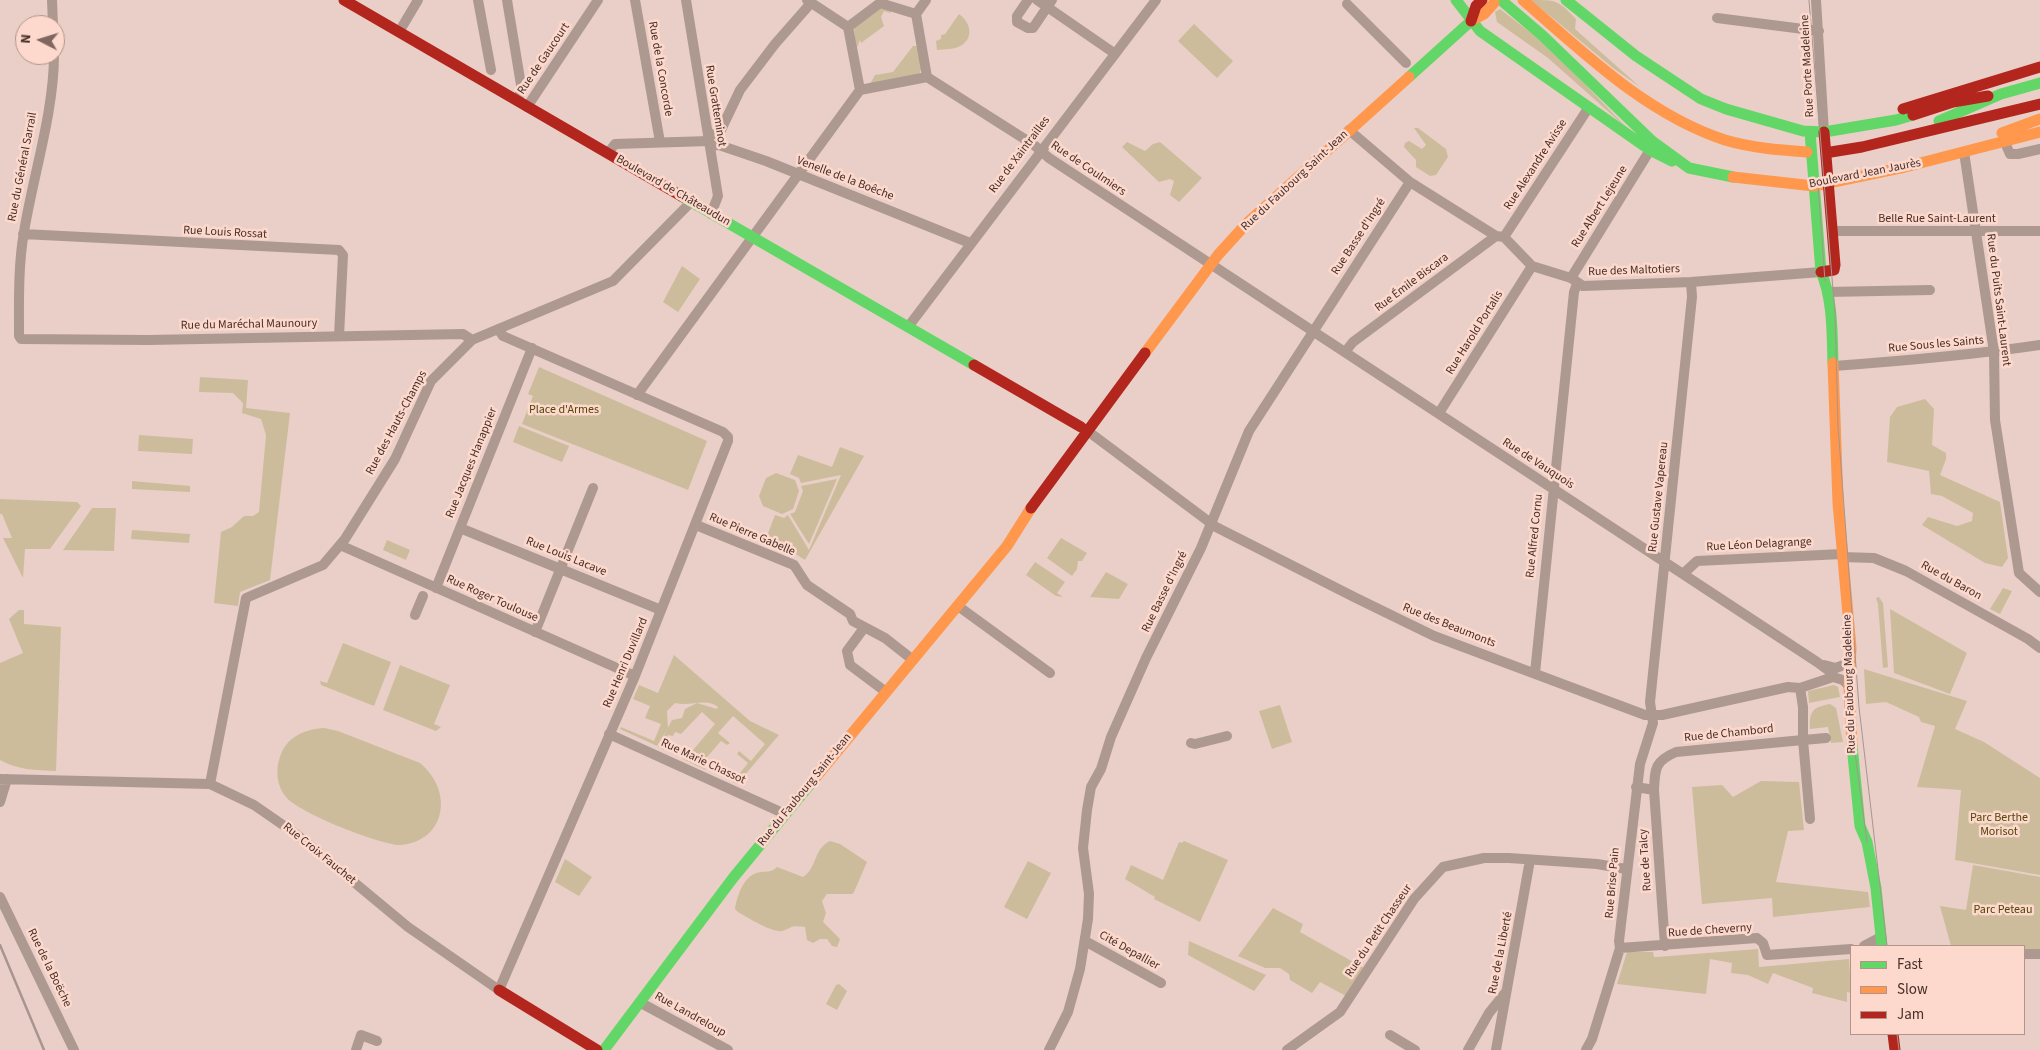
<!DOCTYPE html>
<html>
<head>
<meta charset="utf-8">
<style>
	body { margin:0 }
	#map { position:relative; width:2040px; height:1050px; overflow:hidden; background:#e9cfc7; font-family:"Source Sans 3",sans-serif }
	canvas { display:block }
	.legend { position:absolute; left:1850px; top:945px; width:175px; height:90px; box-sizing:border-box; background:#fdd8cc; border:1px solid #b4948a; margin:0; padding:6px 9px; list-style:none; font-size:15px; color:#462f27 }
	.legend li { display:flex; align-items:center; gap:10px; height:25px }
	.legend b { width:25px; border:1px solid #b4948a }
	.north { position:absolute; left:15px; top:15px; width:50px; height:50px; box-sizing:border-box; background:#fdd8cc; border:1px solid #b4948a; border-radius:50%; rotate:275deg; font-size:14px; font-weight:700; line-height:20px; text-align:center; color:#462f27 }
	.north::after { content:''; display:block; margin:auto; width:18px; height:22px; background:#7f675f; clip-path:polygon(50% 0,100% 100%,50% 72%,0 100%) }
</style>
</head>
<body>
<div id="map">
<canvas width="2040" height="1050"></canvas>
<ul class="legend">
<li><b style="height:6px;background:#63d668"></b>Fast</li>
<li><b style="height:6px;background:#ff974d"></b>Slow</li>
<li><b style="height:6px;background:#b3261e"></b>Jam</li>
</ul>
<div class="north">N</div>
</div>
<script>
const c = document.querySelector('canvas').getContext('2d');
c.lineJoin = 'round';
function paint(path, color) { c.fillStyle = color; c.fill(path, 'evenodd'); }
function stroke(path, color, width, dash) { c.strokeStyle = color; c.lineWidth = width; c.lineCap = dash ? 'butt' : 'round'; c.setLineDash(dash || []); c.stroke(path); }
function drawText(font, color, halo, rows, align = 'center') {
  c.font = font + ' "Source Sans 3",sans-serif'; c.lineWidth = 5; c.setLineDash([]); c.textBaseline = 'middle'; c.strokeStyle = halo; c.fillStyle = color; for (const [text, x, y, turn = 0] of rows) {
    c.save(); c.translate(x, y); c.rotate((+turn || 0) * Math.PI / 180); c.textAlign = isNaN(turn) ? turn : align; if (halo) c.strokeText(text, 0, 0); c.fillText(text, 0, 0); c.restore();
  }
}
const green = new Path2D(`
	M 1531,0 C 1557,0 1558,0 1576,19 L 1575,29 L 1640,87 L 1613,68 Z
	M 881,8 L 891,11 L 891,13 L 884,11 L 881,17 L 884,26 L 861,43 L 860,40 L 856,50 L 854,28 Z
	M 1500,9 L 1549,47 L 1629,130 L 1548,58 L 1497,22 L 1495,12 Z
	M 959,14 C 969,21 975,36 962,45 C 955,50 945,49 937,50 L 936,41 L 941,39 L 941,35 L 945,34 Z
	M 1194,24 L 1233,61 L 1217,78 L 1178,41 Z
	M 913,46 L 918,46 L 921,69 L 919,75 L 870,84 L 875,75 L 893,72 Z
	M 1414,128 L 1418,128 L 1446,149 L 1448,157 L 1436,175 L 1430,176 L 1416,167 L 1416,160 L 1404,147 L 1405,143 L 1409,141 L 1422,149 L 1426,145 Z
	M 1127,142 L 1145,151 L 1153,144 L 1160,142 L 1202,178 L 1179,202 L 1170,195 L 1174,181 L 1170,179 L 1159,182 L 1122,147 Z
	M 682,266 L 700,279 L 678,312 L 663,302 Z
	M 539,367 L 707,441 L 688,490 L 522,424 L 533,396 L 528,394 Z
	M 200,377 L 248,380 L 246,408 L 290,413 L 270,580 L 240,592 L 238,606 L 214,603 L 221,532 L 232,527 L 244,516 L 253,516 L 259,512 L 266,435 L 261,419 L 242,413 L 243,403 L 233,393 L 199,392 Z
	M 1925,399 L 1934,409 L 1932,445 L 1946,453 L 1946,459 L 1940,475 L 2000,502 L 2008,558 L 2002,567 L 1985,563 L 1922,525 L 1928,517 L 1957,526 L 1972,521 L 1973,513 L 1942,496 L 1931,494 L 1929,471 L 1887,462 L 1890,417 L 1897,407 Z
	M 519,426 L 569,446 L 562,462 L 513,442 Z
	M 139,435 L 193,439 L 192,454 L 138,451 Z
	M 840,447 L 864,456 L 805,560 L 767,536 L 775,515 L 784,518 L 788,515 L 809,550 L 841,475 L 801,483 L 799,478 L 790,474 L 798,455 L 832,467 Z
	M 776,473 L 795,480 L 799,491 L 793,509 L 782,514 L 763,506 L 759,496 L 766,478 Z
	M 837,479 L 809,544 L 790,514 L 795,512 L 803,491 L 801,486 Z
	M 132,481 L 190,486 L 190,492 L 132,489 Z
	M 0,499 L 77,502 L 81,506 L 50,549 L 25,549 L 23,578 L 3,538 L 12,538 L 2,514 L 0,514 Z
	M 92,508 L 116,508 L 114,551 L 63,550 Z
	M 132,530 L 190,534 L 189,543 L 131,539 Z
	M 1061,538 L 1087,553 L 1082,561 L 1078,561 L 1077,569 L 1072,576 L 1047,558 Z
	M 387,540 L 410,550 L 406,560 L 383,550 Z
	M 1035,562 L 1065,582 L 1057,593 L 1063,597 L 1056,596 L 1026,575 Z
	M 1106,572 L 1128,584 L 1119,599 L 1090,597 Z
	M 2003,588 L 2012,591 L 2000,614 L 1990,609 Z
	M 1879,597 L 1883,603 L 1888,667 L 1883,668 L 1878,604 L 1876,598 Z
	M 1890,609 L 1967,653 L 1950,694 L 1894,673 Z
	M 19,610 L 24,610 L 24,624 L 61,627 L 56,771 C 36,770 17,770 0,760 L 0,663 L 23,653 L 9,619 Z
	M 343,643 L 391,662 L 374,706 L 321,685 L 320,681 L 327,683 Z
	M 674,655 L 750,721 L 779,735 L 737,784 L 733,782 L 748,763 L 737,754 L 739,751 L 751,761 L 765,744 L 733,716 L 718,733 L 730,743 L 727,745 L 721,741 L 701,764 L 706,770 L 683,759 L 685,755 L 688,756 L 715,724 L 702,712 L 681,734 L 675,732 L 673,736 L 668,735 L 664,745 L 666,746 L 664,750 L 658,747 L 672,720 L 682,718 L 685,709 L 697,703 L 717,709 L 718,707 C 706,697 690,707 675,703 L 667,711 L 668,728 L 657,746 L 620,729 L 621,727 L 654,741 L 661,724 L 645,718 L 650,706 L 633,699 L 639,685 L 658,693 Z
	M 400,665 L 450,685 L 434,724 L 441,727 L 436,731 L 383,710 Z
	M 1864,669 L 1967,701 L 1955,729 L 1984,742 L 2040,778 L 2040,875 L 1955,860 L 1961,790 L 1917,787 L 1935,726 L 1921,722 L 1919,717 L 1886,702 L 1866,704 Z
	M 1834,685 L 1838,687 L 1840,697 L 1809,703 L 1808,691 Z
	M 1830,704 L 1836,708 L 1843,742 L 1831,743 L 1828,727 L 1810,729 C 1809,711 1813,707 1830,704 Z
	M 1280,705 L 1292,742 L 1272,749 L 1259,711 Z
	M 324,728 L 338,731 L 420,763 C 454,791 446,841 401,845 C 382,846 297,812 286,797 C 277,787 275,770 280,757 C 286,737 305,729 324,728 Z
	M 1761,781 L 1799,782 L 1804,830 L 1788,831 L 1776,882 L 1868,892 L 1870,907 L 1773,917 L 1772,898 L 1702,904 L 1692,787 L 1722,785 L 1733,797 Z
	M 830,841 L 840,844 L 867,862 L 854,892 L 852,894 L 827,894 L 822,901 L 826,913 L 823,922 L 840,939 L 837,947 L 832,946 L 827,939 L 820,939 L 813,943 L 807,940 L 805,927 C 790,925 794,927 782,931 C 772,933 747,917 738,912 L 735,909 C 737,897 742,880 754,874 C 762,870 771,874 777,867 L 803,877 C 818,867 813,849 830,841 Z
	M 1184,841 L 1228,860 L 1200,922 L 1154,899 L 1155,897 L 1125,879 L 1131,865 L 1163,880 L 1179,842 L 1182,843 Z
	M 565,859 L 592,877 L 579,896 L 555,882 Z
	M 1028,861 L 1051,873 L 1027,919 L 1004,907 Z
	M 1973,865 L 2040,877 L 2040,949 L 2024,949 L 2024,946 L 1951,946 L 1940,906 L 1966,910 Z
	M 1273,908 L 1303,924 L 1300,932 L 1364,968 L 1346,996 L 1320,982 L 1312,993 L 1290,980 L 1289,974 L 1280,968 L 1265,968 L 1238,956 Z
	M 1189,941 L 1266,975 L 1254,991 L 1188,955 Z
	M 1758,949 L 1759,967 L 1849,959 L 1851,993 L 1847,992 L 1847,1002 L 1812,993 L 1813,988 L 1773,973 L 1768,984 L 1748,975 L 1731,973 L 1732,963 L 1710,959 L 1706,994 L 1617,984 L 1627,952 L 1653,952 L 1654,957 L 1657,957 Z
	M 839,984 L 847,991 L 837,1010 L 826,1004 L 836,985 Z`);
const street = new Path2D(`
	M 52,0 L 53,25
	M 478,0 L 491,70
	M 507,0 L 522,91 L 516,100
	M 635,0 L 660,142
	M 686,0 L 718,196 L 711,214
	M 807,0 L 848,27
	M 1028,0 L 1017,16 L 1017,22 L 1028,28 L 1033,28 L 1052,0
	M 1037,0 L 1114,53
	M 1816,0 L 1824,132
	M 880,3 L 916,14
	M 1347,4 L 1406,63
	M 916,14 L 927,77
	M 916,14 L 926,0
	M 1717,18 L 1819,31
	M 848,27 L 860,90
	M 848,27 L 880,3
	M 399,32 L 418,0
	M 54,55 C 54,112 33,176 24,232 C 18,266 19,302 19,336 L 21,339 L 148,340 L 463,334 L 472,340
	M 927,77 L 1034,145 L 1049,158 L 1817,662 L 1832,673 L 1833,677 L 1843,680 L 1849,686
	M 860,90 L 927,77
	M 527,107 L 598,0
	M 1349,130 L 1410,182 L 1496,236 L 1504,237 L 1532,266 L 1571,278 L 1583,286 L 1691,282 L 1821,272
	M 708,136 L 720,132 L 740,90 L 775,44 L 811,3
	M 2006,140 L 2006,145 L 2010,154 L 2018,154 L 2040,149
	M 710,146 L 719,145 L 766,161 L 970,243
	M 1964,152 L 1994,352 L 1995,420 L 2019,573 L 2040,592
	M 608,153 L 615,144 L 709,141
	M 1833,231 L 2040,231
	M 23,234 L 339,250 L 343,255 L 339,336
	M 1504,237 L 1589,107
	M 1571,278 L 1650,150
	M 1827,292 L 1930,290
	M 908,327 L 1156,0
	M 1345,352 L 1353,342 L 1496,236
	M 1834,366 C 1903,361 1972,355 2040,345
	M 637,395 L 860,90
	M 1439,413 L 1532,266
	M 1093,435 L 1216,527 L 1356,598 L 1434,636 L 1645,715 L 1662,715 L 1788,687 L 1800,688 L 1833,677
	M 696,525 L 794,565 L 807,585 L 850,614 L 853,621 L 885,638 L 913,660
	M 460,528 L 661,610
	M 340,545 L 635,676
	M 1842,557 L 1874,558 L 1906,571 L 2028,639 L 2040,648
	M 1683,574 L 1697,561 L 1842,554
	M 436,588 L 532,348
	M 958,606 L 1050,673
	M 415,615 L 423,596
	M 864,628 L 847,651 L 850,665 L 886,692
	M 535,632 L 593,488
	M 1824,665 L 1836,668 L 1851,662
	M 1535,673 L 1574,292 L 1577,284
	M 609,734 L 785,814
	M 1191,743 L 1195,744 L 1227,736
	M 0,779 L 210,784 L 254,805 L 296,834 L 408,927 L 499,990 L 635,676 L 728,441 L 728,437 L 723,432 L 503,336 L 498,329
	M 210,784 L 246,598 L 323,565 L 345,539 L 395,459 L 431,381 L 472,340 L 613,281 L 691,202
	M 1636,787 L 1654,790 L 1665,946
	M 1654,790 C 1655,768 1655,761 1676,752 L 1803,740 L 1803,707 L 1800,688
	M 0,802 L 7,779
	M 1810,819 L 1803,740 L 1826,738
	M 0,897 L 74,1050
	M 1085,941 L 1161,983
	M 1864,946 L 1881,937
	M 1620,948 L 1757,938 L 1763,943 L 1767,955 L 1851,949
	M 2024,954 L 2040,954
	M 641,1003 L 728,1050
	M 1390,1035 L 1415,1050
	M 356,1050 L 361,1035 L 377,1041
	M 1049,1050 L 1068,1012 L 1080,969 L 1088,919 L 1089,894 L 1083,848 L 1087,810 L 1091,787 L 1101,769 L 1111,737 L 1146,658 L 1201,548 L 1249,431 L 1410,182
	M 1287,1050 L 1340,1012 L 1414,899 L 1443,867 L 1484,858 L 1509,858 L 1597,864 L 1626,869
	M 1468,1050 L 1489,1013 L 1506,992
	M 1496,1050 L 1530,860
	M 1586,1050 L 1592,1039 L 1620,948 L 1619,941 L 1640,764 L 1653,723 L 1650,702 L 1692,297 L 1691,282`);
const fast = new Path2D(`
	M 1456,0 L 1480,31 L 1650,150 L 1672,161
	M 1501,0 L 1543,36 L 1652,141 L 1689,168 L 1733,177
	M 1566,0 L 1636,56 L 1701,99 L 1726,109 L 1803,131 L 1824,132 L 1896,120 L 1913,115
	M 1409,77 L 1471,21
	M 1939,121 L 2001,94 L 2040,83
	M 1810,132 L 1821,272 C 1833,299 1832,334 1833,363
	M 683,197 L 974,365
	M 1852,745 L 1860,826 L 1867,842 L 1876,888 L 1882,946
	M 604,1050 L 733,878 L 816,777`);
const slow = new Path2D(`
	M 1523,0 C 1584,53 1646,114 1725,140 C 1752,148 1779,150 1807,152
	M 1471,21 L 1484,14 L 1494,3
	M 2002,133 L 2040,119
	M 1733,177 L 1814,186 L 1905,167 L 2040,132
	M 1145,353 L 1218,255 L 1247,223 L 1409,77
	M 1833,363 L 1838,503 L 1851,648 L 1849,686 L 1852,745
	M 816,777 L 1007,546 L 1031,508`);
const jam = new Path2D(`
	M 344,0 L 683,197
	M 1471,21 L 1476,6 L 1482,0
	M 1903,109 L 2040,67
	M 1913,115 L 1953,102 L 1988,96
	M 1831,152 L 1862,147 L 2040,104
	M 1821,272 L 1834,270 L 1835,265 L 1824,132
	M 974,365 L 1081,427
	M 1031,508 L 1145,353
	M 499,990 L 597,1050
	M 1893,1034 L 1895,1050`);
const tram = new Path2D(`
	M 1809,0 L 1835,314 L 1838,426 L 1859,707 L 1887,946
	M 1818,185 L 1825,281
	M 1853,713 L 1855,753 L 1867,842
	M 1897,1034 L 1899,1050`);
const rail = new Path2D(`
	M 0,945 L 44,1050`);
const streetNames = [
	["Rue de Gaucourt",544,59,-56],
	["Rue Porte Madeleine",1808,66,-93],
	["Rue de la Concorde",660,69,80],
	["Rue Gratteminot",715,106,81],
	["Rue de Xaintrailles",1020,155,-53],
	["Rue Alexandre Avisse",1536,165,-57],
	["Rue du Général Sarrail",23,167,-79],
	["Rue de Coulmiers",1088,169,34],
	["Boulevard Jean Jaurès",1865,174,-11],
	["Venelle de la Boêche",845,179,21],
	["Rue du Faubourg Saint-Jean",1295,181,-43],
	["Boulevard de Châteaudun",673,191,30],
	["Rue Albert Lejeune",1600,207,-58],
	["Belle Rue Saint-Laurent",1937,219],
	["Rue Louis Rossat",225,233,3],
	["Rue Basse d'Ingré",1359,237,-57],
	["Rue des Maltotiers",1634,271,-2],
	["Rue Émile Biscara",1412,283,-37],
	["Rue du Puits Saint-Laurent",1998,300,83],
	["Rue du Maréchal Maunoury",249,325,-1],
	["Rue Harold Portalis",1475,333,-58],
	["Rue Sous les Saints",1936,345,-5],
	["Rue des Hauts-Champs",397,423,-62],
	["Rue Jacques Hanappier",472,463,-68],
	["Rue de Vauquois",1538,464,33],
	["Rue Gustave Vapereau",1659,497,-84],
	["Rue Pierre Gabelle",752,535,23],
	["Rue Alfred Cornu",1535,536,-84],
	["Rue Léon Delagrange",1759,545,-3],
	["Rue Louis Lacave",566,557,22],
	["Rue du Baron",1951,581,29],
	["Rue Basse d'Ingré",1165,592,-64],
	["Rue Roger Toulouse",492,599,24],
	["Rue des Beaumonts",1449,626,22],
	["Rue Henri Duvillard",626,663,-67],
	["Rue du Faubourg Madeleine",1850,684,-92],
	["Rue de Chambord",1729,734,-6],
	["Rue Marie Chassot",703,762,25],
	["Rue du Faubourg Saint-Jean",805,790,-51],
	["Rue Croix Fauchet",319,854,39],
	["Rue de Talcy",1646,860,-94],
	["Rue Brise Pain",1613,883,-85],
	["Rue du Petit Chasseur",1379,931,-56],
	["Rue de Cheverny",1710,931,-4],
	["Cité Depallier",1129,951,29],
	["Rue de la Liberté",1501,953,-79],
	["Rue de la Boëche",49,968,64],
	["Rue Landreloup",690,1015,29]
];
const parkNames = [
	["Place d'Armes",564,410],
	["Parc Berthe",1999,818],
	["Morisot",1999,832],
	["Parc Peteau",2003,910]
];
paint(green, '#cdbc9c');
stroke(street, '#ae9991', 10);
stroke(fast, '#63d668', 11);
stroke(slow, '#ff974d', 11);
stroke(jam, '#b3261e', 11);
stroke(tram, '#a89590', 1);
stroke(rail, '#a89590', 2.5);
drawText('12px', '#462f27', '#fdd8cc', streetNames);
drawText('12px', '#524806', '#fdd8cc', parkNames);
</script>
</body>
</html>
